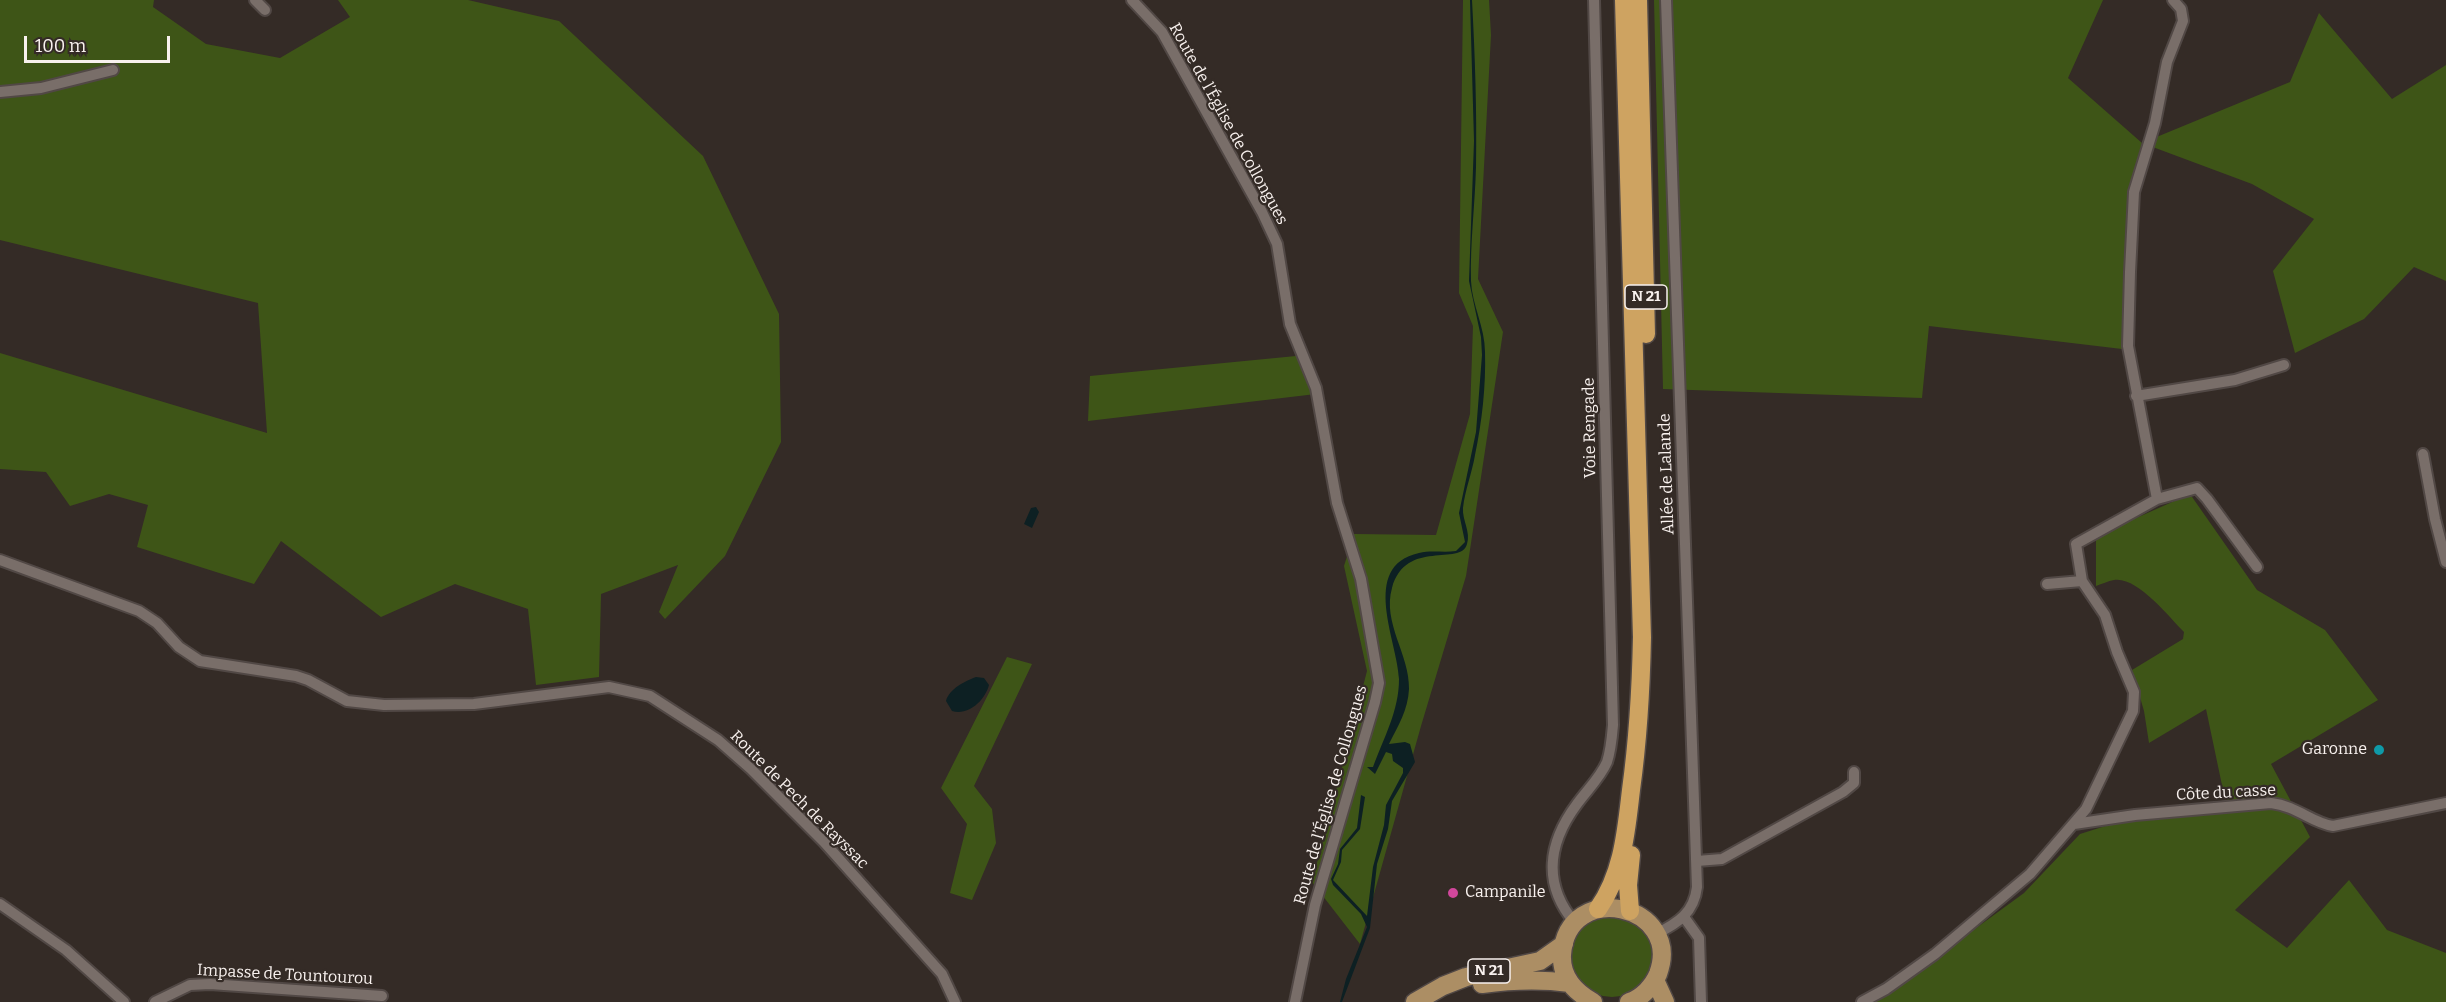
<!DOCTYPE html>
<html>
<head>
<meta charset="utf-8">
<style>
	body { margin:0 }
	#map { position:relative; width:2446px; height:1002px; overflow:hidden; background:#342b26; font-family:Bitter,serif }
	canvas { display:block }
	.scale { position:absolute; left:24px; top:36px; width:146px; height:27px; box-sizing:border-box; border:3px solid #f8f1ee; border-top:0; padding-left:8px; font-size:18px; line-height:21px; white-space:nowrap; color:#f8f1ee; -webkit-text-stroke:4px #342b26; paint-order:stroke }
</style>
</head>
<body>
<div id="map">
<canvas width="2446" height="1002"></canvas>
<div class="scale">100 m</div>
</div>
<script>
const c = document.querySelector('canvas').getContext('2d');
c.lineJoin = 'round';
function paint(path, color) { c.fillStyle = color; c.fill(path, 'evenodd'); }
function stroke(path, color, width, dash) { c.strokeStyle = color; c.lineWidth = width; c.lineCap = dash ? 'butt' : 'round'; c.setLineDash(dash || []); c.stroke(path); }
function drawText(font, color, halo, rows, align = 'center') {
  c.font = font + ' Bitter,serif'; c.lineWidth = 4.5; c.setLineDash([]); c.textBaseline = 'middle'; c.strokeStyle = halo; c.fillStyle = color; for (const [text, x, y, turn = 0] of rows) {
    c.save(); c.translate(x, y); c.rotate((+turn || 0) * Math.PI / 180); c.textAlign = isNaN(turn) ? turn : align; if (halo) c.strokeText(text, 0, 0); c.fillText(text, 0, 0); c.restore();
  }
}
const green = new Path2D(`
	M 0,0 L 154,0 L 153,7 L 206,44 L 280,58 L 350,17 L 338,0 L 468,0 L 559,21 L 703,156 L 779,314 L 781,442 L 725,556 L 665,619 L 659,612 L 678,565 L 601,594 L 599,677 L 536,685 L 528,609 L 455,584 L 381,617 L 281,541 L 254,584 L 137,547 L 148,505 L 109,494 L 70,506 L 46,472 L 0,469 L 0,353 L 267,433 L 258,303 L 0,240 Z
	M 1463,0 L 1489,0 L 1491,35 L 1478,279 L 1503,332 L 1466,576 L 1421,726 L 1360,944 L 1312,882 L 1367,671 L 1344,566 L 1354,534 L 1436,535 L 1470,414 L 1473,326 L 1459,293 Z
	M 1654,0 L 2103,0 L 2068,78 L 2142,143 L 2290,82 L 2319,13 L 2392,99 L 2446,65 L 2446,281 L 2414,267 L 2364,319 L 2295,353 L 2273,271 L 2314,219 L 2252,184 L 2142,143 L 2129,188 L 2122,349 L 1929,326 L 1922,398 L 1663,389 Z
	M 1296,356 L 1316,394 L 1088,421 L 1090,376 Z
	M 2190,494 L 2257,590 L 2325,630 L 2378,700 L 2271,764 L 2310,837 L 2235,910 L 2287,948 L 2349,880 L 2387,930 L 2446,953 L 2446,1002 L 1875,1002 L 2024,893 L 2080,834 L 2118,822 L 2227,809 L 2206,709 L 2149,743 L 2144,711 L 2132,670 L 2183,639 L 2184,632 C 2169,617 2137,576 2114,580 C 2108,581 2102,584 2096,586 L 2096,536 Z
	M 1007,657 L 1032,664 L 974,786 L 992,809 L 996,843 L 972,900 L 950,893 L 967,824 L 941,788 Z
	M1571 956a41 41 0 1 1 82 0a41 41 0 1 1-82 0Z`);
const water = new Path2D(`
	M 1470,0 L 1472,0 C 1475,56 1477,111 1476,167 C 1475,205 1470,243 1471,281 C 1472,305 1485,327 1485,352 C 1486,386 1482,422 1475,455 C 1472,473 1465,490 1463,508 C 1462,520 1471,532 1467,544 C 1461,567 1406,538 1392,588 C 1382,623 1410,655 1409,689 C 1408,710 1398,726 1389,744 L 1405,742 L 1410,744 L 1415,762 L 1392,801 L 1388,829 L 1377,864 L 1370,928 L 1342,1002 L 1340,1002 L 1346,979 L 1367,927 L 1361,914 L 1333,885 L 1331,879 L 1338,864 L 1340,849 L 1357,828 L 1361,795 L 1365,797 L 1360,829 L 1342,850 L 1341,862 L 1333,880 L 1367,916 L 1373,867 L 1384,825 L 1386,805 L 1403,773 L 1403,768 L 1393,761 L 1392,754 L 1386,752 L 1375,774 L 1367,767 L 1373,767 C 1384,737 1399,711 1399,679 C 1398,642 1359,566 1419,553 C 1431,550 1444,553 1456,551 L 1465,542 L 1459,513 L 1476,432 L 1482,355 L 1481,337 L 1469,281 L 1474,141 Z
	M 1036,507 L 1039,512 L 1032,528 L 1024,524 L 1031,508 Z
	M 976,677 L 984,678 L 989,685 C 985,700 969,716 952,711 L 946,701 C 949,689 965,681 976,677 Z`);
const street = new Path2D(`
	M 255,0 L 265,10
	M 1132,0 L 1162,32 L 1262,212 L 1277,244 L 1290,324 L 1316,388 L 1337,503 L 1361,579 L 1379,683 L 1375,702 L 1315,905 L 1295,1002
	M 0,92 L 41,88 L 113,70
	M 2136,396 L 2235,380 L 2284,365
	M 2423,454 L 2435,519 L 2446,562
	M 2157,499 L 2128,346 L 2130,272 L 2134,192 L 2155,123 L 2167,62 L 2183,21 L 2181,9 L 2173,0
	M 0,560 L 139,611 L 157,623 L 179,647 L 200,661 L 296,676 L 308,680 L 347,701 L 384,705 L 474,704 L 609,687 L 650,696 L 718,740 L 751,769 L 824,842 L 942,974 L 955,1002
	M 2047,584 L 2082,581
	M 2074,824 L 2135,815 L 2271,803 C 2297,806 2312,823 2333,826 L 2446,803
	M 1697,861 L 1722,859 L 1843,792 L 1854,783 L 1854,772
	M 0,904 L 66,950 L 124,1002
	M 1684,917 L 1699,938 L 1701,1002
	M 1575,923 C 1542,884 1548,843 1577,804 C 1587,790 1600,778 1607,762 C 1611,750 1612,737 1613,725 L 1594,0
	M 1656,934 C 1678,923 1694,913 1697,887 L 1666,0
	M 155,1002 L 190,985 L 210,984 L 382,996
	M 1862,1002 L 1886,989 L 1935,954 L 2030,874 L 2086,809 L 2133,711 L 2134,692 L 2117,652 L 2105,615 L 2082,581 L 2076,544 L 2157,499 L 2197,488 L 2207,499 L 2257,567`);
const primary = new Path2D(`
	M 1655,980 L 1665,1002
	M 1482,984 C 1512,980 1540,979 1570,983
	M 1415,1002 L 1443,986 L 1466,977 L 1540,961 L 1564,944
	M 1593,1002 C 1575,992 1561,977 1562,955 C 1567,878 1684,904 1658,974 C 1653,986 1642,998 1629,1002`);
const highway = new Path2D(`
	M 1638,0 L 1646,334
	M 1598,909 C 1623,873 1626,832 1631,790 C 1638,739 1641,688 1642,637 L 1624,0
	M 1630,911 L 1628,885 L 1631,855`);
const markers = [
	[2379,750,6,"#0f9aa8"],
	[1453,893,6,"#d1479c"]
];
const shields = [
	[1646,297,42],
	[1489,971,42]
];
const shieldNames = [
	["N 21",1646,297],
	["N 21",1489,971]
];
const streetNames = [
	["Route de l’Église de Collongues",1228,124,61],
	["Voie Rengade",1590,428,-91],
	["Allée de Lalande",1667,474,-92],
	["Côte du casse",2226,793,-3],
	["Route de l’Église de Collongues",1331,795,-74],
	["Route de Pech de Rayssac",799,800,45],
	["Impasse de Tountourou",285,975,3]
];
const poiNames = [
	["Garonne",2367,750],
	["Campanile",1465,893,"left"]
];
paint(green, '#3e5517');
paint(water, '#0d2023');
stroke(street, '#514845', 14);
stroke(primary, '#514845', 21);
stroke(highway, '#514845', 21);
stroke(street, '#796e69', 10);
stroke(primary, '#ac8e64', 18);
stroke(highway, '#cea361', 18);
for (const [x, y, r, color] of markers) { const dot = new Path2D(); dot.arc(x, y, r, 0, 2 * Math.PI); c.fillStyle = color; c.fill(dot); stroke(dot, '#342b26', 2); }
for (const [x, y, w] of shields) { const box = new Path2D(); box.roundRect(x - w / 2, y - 12, w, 24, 4.5); c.fillStyle = '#342b26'; c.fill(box); stroke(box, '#f8f1ee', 1.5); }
drawText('bold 15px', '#f8f1ee', null, shieldNames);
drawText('16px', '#f8f1ee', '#342b26', streetNames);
drawText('16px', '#f8f1ee', '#342b26', poiNames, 'right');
</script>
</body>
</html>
